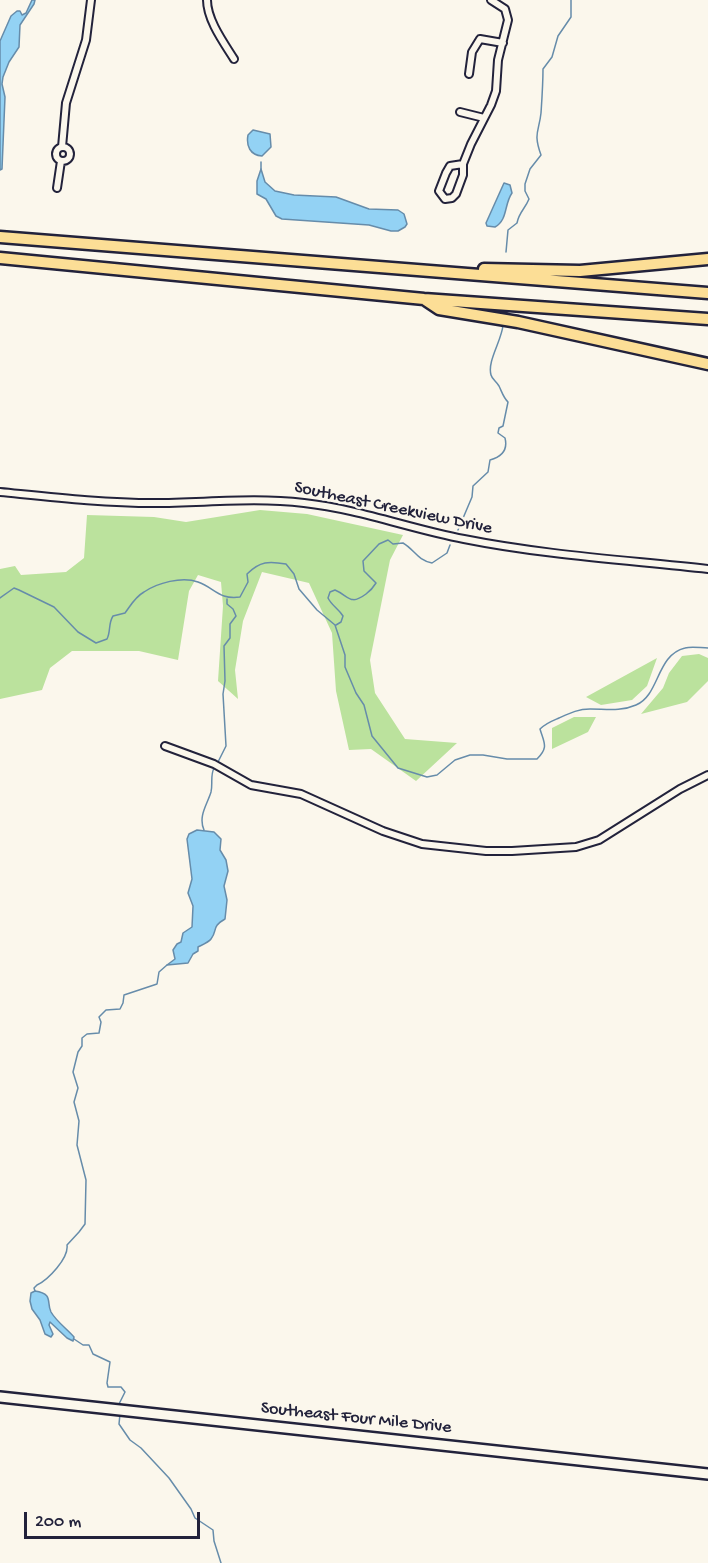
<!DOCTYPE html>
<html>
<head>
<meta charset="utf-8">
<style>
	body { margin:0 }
	#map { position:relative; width:708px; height:1563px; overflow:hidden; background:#fbf7ec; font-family:"Gochi Hand",sans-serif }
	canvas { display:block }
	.scale { position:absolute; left:24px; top:1512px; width:176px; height:27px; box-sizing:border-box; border:3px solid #22223b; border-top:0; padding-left:8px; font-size:18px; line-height:21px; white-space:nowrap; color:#22223b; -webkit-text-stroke:4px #fbf7ec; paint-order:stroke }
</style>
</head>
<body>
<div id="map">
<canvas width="708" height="1563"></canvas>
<div class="scale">200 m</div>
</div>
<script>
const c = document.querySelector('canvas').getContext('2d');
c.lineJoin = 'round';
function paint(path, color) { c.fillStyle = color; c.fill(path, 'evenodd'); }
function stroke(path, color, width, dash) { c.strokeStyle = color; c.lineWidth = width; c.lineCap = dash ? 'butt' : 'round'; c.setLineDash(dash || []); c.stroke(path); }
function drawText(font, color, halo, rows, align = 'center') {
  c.font = font + ' "Gochi Hand",sans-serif'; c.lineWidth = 5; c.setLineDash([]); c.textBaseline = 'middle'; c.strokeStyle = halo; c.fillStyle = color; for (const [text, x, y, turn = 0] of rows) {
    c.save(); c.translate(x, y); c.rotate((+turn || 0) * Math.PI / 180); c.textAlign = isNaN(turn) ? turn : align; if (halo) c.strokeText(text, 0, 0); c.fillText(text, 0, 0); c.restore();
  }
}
const green = new Path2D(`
	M 260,510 L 307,514 L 403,535 L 390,560 L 370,660 L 375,693 L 405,739 L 457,743 L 416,781 L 371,749 L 349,750 L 336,691 L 332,633 L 309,583 L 262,572 L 243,621 L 235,670 L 238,699 L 218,681 L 223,606 L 221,582 L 198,575 L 189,591 L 178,660 L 139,651 L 72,651 L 50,668 L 42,690 L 0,699 L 0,569 L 15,566 L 21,575 L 66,572 L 84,558 L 87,515 L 154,517 L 186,522 Z
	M 699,654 L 708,658 L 708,681 L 687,702 L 641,714 L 663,688 L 669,673 L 682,656 Z
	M 657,658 L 647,686 L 632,700 L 601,705 L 586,697 Z
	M 574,717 L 596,717 L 588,732 L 552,749 L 552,728 Z`);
const water = new Path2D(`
	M 32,0 L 35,0 L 34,4 L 20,25 L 19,47 L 9,62 L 3,77 L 2,84 L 5,97 L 2,169 L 0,170 L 0,41 L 11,16 L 17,11 L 20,11 L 22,15 L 26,13 Z
	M 253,130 L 270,134 L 271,147 L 262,156 C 250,155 246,146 248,135 Z
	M 261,169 L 265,182 L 275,191 L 294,195 L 336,197 L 369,209 L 398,210 L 404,214 L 407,224 L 405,227 L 398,231 L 391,231 L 369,225 L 282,219 L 276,216 L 266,199 L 257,194 L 257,181 Z
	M 504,183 L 510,185 L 512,193 C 504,204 508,220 495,227 L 487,226 L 486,223 Z
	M 197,830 L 214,832 L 221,839 L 220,850 L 226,860 L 228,871 L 224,886 L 227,900 L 225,919 C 211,927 218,930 211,939 C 209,942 202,945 198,947 L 198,951 L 193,954 L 188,963 L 167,965 L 175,959 L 173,950 L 177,944 L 181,942 L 183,933 L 192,927 L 193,906 L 188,893 L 192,879 L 187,839 L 189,834 Z
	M 35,1291 C 54,1294 46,1302 51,1312 C 56,1321 67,1329 74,1337 L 73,1341 L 67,1338 L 50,1322 L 49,1325 L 53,1334 L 51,1337 L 45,1334 L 40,1320 L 32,1309 L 30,1301 L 31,1293 Z`);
const stream = new Path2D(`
	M 261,169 L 261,162
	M 506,252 L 508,230 L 517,223 C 519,212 525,209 529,199 L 525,191 L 525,184 L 530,169 L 541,155 C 533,133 539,132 541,113 C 542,98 543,84 543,69 L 552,57 L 558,36 L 571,17 L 571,0
	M 458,530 L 472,497 L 473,486 L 488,472 L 490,460 C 501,457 508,450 505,438 L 498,433 L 499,428 L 503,426 L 508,402 C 503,397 502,392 499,386 C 496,381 492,379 491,375 C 487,361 502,340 503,325
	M 0,598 L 14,588 L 19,590 L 54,607 L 78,632 L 96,643 L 107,639 C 111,631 108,624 113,616 L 125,613 C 131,605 135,597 144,592 C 157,583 182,576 198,582 C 215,588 219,600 240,597 L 248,582 L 247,574 C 260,561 269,561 286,564 L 294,574 L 299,589 L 317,610 L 335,625 L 345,655 L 345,667 L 356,693 L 364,705 L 372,736 L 398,768 L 427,777 L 437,775 L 455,760 L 470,755 L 483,755 L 507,759 L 537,759 C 549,747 544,743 540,729 C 546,723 552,721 559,718 C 570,713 578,709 590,709 C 606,709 620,712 636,705 C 660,695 656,655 685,648 C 692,646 701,648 708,648
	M 336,625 L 341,622 L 343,616 C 338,608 332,606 328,598 L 330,592 L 335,590 C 349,596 350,606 366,594 C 370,591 373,588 376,583 L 364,571 L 363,561 L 379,544 L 388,540 L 393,544 L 403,543 C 415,550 417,560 432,563 L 447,553 L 450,545
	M 217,764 L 226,746 L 223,694 L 225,681 L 224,646 L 230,638 L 230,624 L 236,616 L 233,609 L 227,604 L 227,599
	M 204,830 C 198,816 207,805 211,792 C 213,784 210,776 214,768
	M 35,1291 L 34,1288 L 37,1285 C 48,1280 69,1258 67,1245 L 79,1232 L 85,1224 L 86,1180 L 77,1145 L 79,1121 L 74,1102 L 78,1088 L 73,1072 L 78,1052 L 82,1046 L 82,1038 L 87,1034 L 99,1033 L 101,1022 L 99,1017 L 106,1010 L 120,1009 L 123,1003 L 124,995 L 157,984 L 159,972 L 167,965
	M 74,1339 L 83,1345 L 89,1345 L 93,1354 L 110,1362 L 107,1383 L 108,1387 L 121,1387 L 125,1392 L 119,1404 L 120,1407
	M 120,1414 L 119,1424 L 130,1440 L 141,1448 L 169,1478 L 191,1509 L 195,1518 L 213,1530 L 214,1541 L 221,1563`);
const street = new Path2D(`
	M 207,0 C 207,20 224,43 234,59
	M 469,74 L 472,52 L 480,39 L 503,43
	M 460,112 L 484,118
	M56 154a7 7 0 1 1 14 0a7 7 0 1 1-14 0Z
	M 62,147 L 66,103 L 86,40 L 91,0
	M 463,164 L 450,166 L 446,173 L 439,191 L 445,199 L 452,198 L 456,194 L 463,175 L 463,164 L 471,144 L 491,105 L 496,91 L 498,60 L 508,20 L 505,9 L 491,0
	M 57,188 L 61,161
	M 0,492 C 51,497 103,503 154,503 C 204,503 254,497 304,503 C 359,509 411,529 464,539 C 544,555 627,560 708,569
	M 165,746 L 214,764 L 251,785 L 301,794 L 383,831 L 422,844 L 486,851 L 512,851 L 576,847 L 599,840 L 680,789 L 708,775`);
const secondary = new Path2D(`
	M 0,1397 L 708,1474`);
const highway = new Path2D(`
	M 0,237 L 708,293
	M 0,258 L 424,299 L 708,319
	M 484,269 L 580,271 L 708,259
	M 424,299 L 439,309 L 518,322 L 708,364`);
const streetNames = [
	["Southeast Creekview Drive",393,509,12],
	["Southeast Four Mile Drive",356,1419,6]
];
paint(green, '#bbe29d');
paint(water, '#93d2f4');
stroke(water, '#668caa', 1.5);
stroke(stream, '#668caa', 1.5);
stroke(street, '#22223b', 10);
stroke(secondary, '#22223b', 14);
stroke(highway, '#22223b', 15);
stroke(street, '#fbf7ec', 6);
stroke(secondary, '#fbf7ec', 9);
stroke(highway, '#fcde96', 10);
drawText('18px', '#22223b', '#fbf7ec', streetNames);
</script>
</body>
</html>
